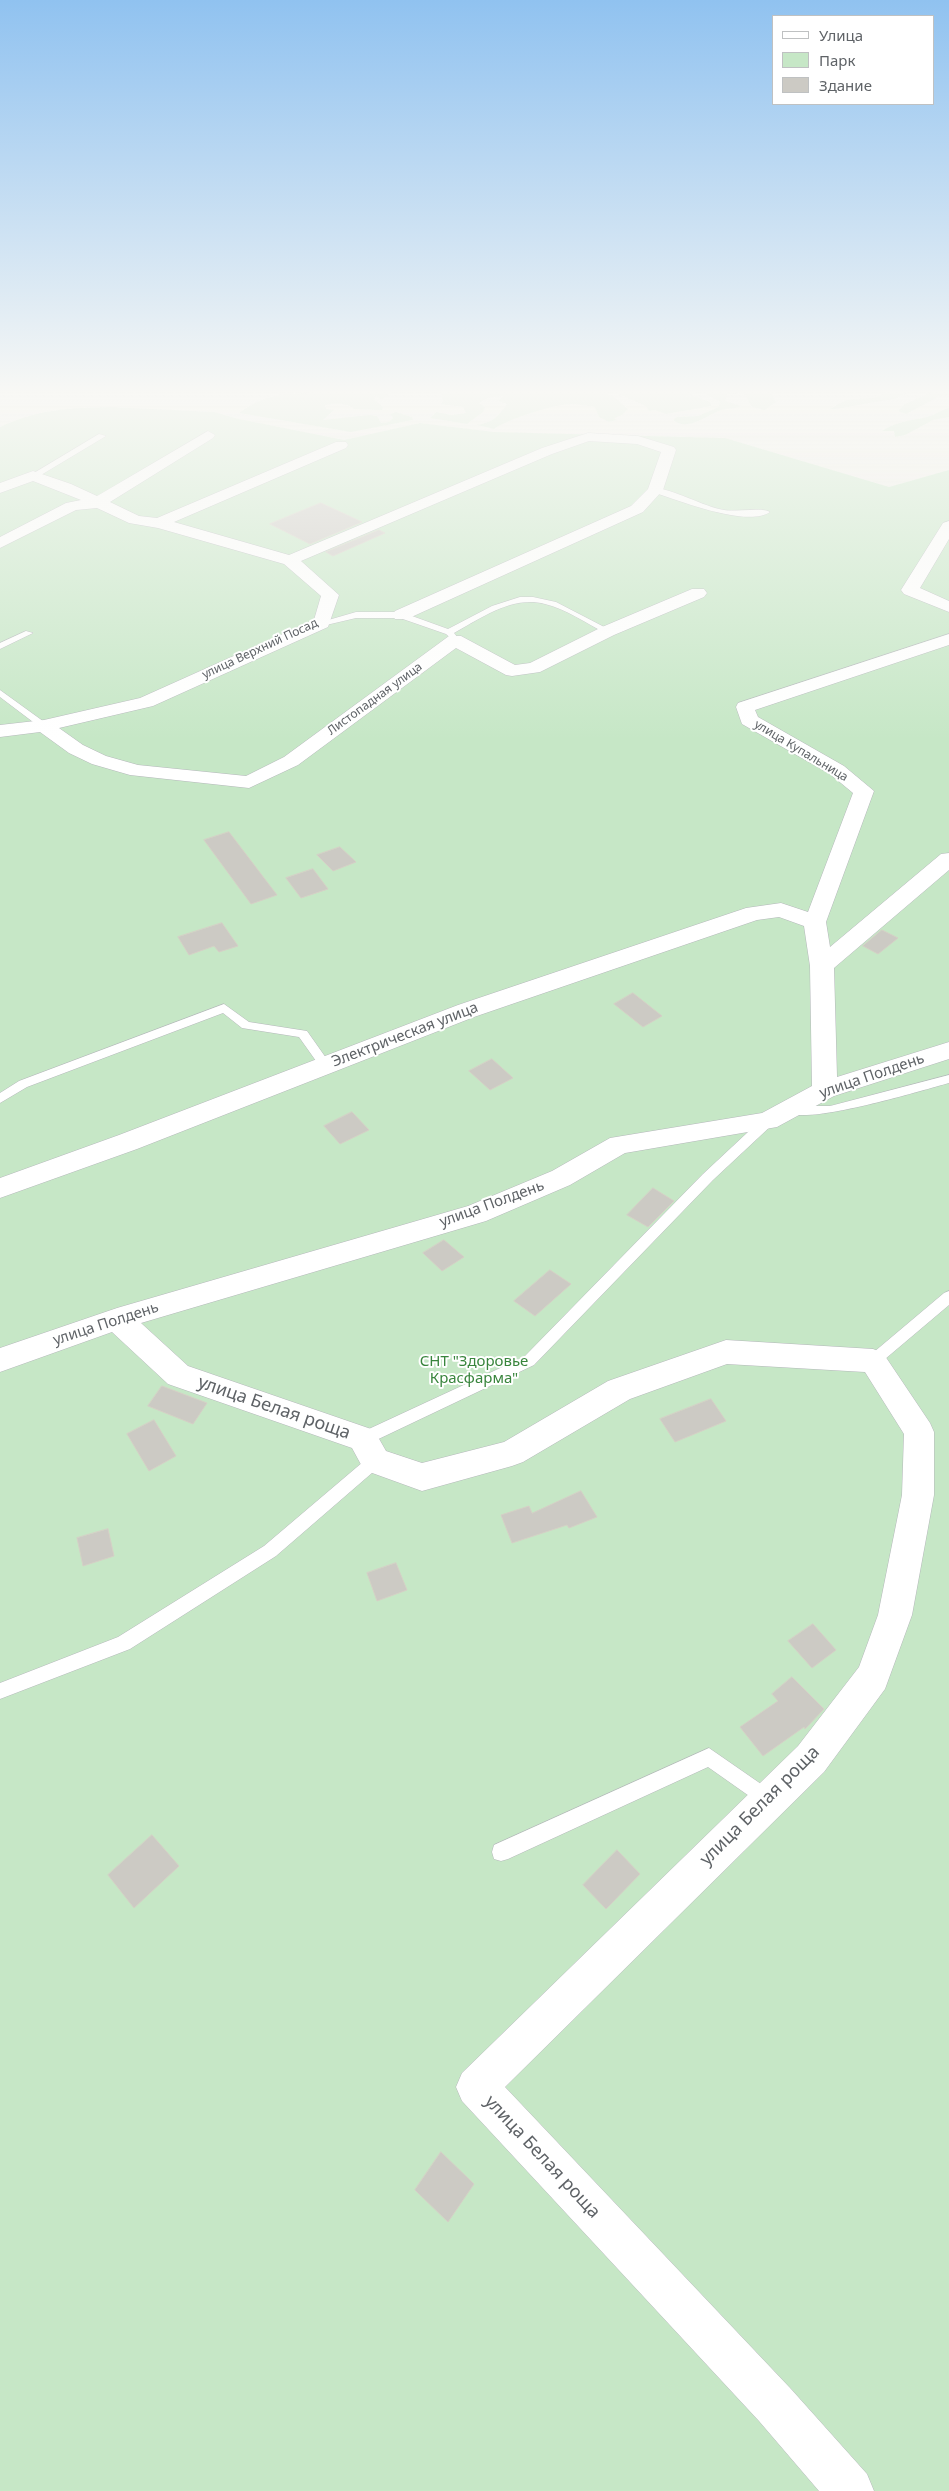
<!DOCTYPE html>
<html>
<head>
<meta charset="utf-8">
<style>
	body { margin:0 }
	#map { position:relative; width:949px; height:2491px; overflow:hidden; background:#f0efe8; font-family:"Noto Sans",sans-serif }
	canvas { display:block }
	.legend { position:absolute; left:772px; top:15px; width:162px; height:90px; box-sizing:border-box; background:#fff; border:1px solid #bfc1c2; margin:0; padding:6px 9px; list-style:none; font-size:15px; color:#5f6367 }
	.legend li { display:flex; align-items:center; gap:10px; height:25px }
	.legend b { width:25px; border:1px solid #bfc1c2 }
</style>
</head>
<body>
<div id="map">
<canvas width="949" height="2491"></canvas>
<ul class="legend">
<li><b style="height:6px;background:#fff"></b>Улица</li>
<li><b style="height:14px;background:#c6e7c6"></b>Парк</li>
<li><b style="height:14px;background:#cccac4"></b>Здание</li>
</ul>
</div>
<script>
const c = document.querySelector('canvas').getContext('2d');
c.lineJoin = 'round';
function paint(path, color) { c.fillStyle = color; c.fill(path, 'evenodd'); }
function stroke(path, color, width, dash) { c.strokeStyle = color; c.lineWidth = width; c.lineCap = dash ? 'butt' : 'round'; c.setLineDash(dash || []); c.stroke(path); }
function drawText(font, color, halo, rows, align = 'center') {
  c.font = font + ' "Noto Sans",sans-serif'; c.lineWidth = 4; c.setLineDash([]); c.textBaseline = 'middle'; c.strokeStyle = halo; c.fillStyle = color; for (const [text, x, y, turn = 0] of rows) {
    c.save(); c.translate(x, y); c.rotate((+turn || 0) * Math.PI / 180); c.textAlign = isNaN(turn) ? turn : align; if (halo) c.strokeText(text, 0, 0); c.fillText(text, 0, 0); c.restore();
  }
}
const green = new Path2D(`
	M 316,391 L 391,391 L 387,397 L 381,399 L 374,395 L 375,400 L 383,407 L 382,410 L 354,409 C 347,402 334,403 325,405 L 326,409 L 334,410 L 323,420 L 369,415 L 377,416 L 381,423 L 389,422 L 393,418 L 390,414 L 396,412 L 412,417 L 413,420 L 351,432 L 239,413 C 253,403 268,396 285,394 C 297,393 305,395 316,391 Z
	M 433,391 L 602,391 L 615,398 L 628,409 L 622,415 L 614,418 L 617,420 L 609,422 L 599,417 L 595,407 C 588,406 579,404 572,404 C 558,403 505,420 494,429 L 477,425 C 493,422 498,417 507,404 L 499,401 L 503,396 L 487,398 L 479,403 L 485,407 L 483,412 L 467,424 L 430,418 L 436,412 L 452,415 L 466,413 L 463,407 L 441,404 L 443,400 L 440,392 Z
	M 612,391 L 770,391 L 776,402 L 765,410 L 752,407 L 744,393 L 727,394 L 725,401 L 741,406 C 735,409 732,408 725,409 C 710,412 689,433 673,420 L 677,417 L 698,416 L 719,407 L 720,401 L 708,396 L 707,393 L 698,391 L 686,397 L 697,397 L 710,402 L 711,406 L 666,414 L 655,410 L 649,411 L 646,406 Z
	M 889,391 L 910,391 C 892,402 888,399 869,403 C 855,405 844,409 830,409 L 846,400 L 874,398 Z
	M 935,391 L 949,391 L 949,395 L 940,396 L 906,414 L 898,411 L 905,404 Z
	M 110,407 L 214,412 L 239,419 L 344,440 L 420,423 L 494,432 L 725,438 L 889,487 L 949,470 L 949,2491 L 0,2491 L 0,427 C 39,409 68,408 110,407 Z
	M 949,408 L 949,417 L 933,420 L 905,435 L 895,437 L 894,431 L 882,431 C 896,422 907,421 923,418 C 932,417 940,410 949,408 Z`);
const building = new Path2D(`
	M 321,503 L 362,522 L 310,544 L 270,524 Z
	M 379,530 L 385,533 L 333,556 L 326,552 Z
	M 229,832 L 277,895 L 251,904 L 204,840 Z
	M 340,847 L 356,862 L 333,871 L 317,855 Z
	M 313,869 L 328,889 L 301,898 L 286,878 Z
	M 222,923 L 238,946 L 219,952 L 214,946 L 189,955 L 178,937 Z
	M 882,930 L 898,938 L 878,954 L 863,946 Z
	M 633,993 L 662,1016 L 643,1027 L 614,1004 Z
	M 492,1059 L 513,1078 L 490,1090 L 469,1071 Z
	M 352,1112 L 369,1130 L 340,1144 L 324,1126 Z
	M 653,1188 L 674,1201 L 648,1227 L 627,1215 Z
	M 444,1240 L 464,1257 L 442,1271 L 423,1253 Z
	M 550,1270 L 571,1284 L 535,1316 L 514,1301 Z
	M 162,1386 L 207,1403 L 193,1424 L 148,1406 Z
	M 711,1399 L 726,1421 L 675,1442 L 660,1419 Z
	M 154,1420 L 176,1456 L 149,1471 L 127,1434 Z
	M 581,1491 L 597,1517 L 569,1528 L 567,1525 L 512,1543 L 501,1515 L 529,1506 L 532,1513 Z
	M 108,1529 L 114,1556 L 83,1566 L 77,1538 Z
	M 396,1563 L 407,1590 L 377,1601 L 367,1573 Z
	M 813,1624 L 836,1650 L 812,1668 L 788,1641 Z
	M 792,1677 L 824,1709 L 805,1729 L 804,1727 L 763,1756 L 740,1727 L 778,1701 L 772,1694 Z
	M 152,1835 L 179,1866 L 134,1908 L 108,1875 Z
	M 617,1850 L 640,1874 L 606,1909 L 583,1885 Z
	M 441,2152 L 474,2184 L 448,2222 L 415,2190 Z`);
const lane = new Path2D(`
	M 99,434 L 106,436 L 36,478 L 29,476 Z
	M 652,488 C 670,487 704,507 724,510 C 735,512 763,507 770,512 C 747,528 678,500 652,492 Z
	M 520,597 L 533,597 L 556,602 L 612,631 L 605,633 C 586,623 566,609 545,604 C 513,595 481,618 454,633 L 458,638 L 454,641 L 446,634 L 400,618 L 356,618 L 322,626 L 318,623 L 356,612 L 401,612 L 448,629 L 492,606 Z
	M 26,631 L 33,633 L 0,649 L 0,643 Z
	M 0,690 L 47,724 L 47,728 L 41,728 L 0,697 Z
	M 224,1004 L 249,1022 L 307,1031 L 331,1065 L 325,1069 L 321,1068 L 299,1037 L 242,1028 L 223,1013 L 27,1087 L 0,1103 L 0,1093 L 19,1081 Z
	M 949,1075 L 949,1083 C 926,1089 797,1129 785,1110 L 791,1106 L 830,1106 Z
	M 768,1116 L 773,1118 L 774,1121 L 773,1124 L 713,1180 L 534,1365 L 368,1444 L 363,1446 L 358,1444 L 355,1439 L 358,1434 L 524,1357 L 703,1174 L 763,1118 Z
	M 949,1291 L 949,1305 L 878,1365 L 873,1367 L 868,1365 L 866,1361 L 868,1357 L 944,1293 Z
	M 375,1454 L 380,1456 L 383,1461 L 380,1466 L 276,1556 L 130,1649 L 0,1699 L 0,1683 L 118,1637 L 264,1546 L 370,1456 Z
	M 709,1748 L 774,1793 L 777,1799 L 774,1805 L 768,1808 L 762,1805 L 708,1767 L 508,1859 L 501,1861 L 494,1859 L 492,1852 L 494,1845 Z`);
const street = new Path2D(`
	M 208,431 L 215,435 L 213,438 L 110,502 L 139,516 L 157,518 L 336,442 L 346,442 L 348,445 L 346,448 L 174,522 L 289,555 L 542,448 L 588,433 L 638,436 L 674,447 L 676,450 L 663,490 L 643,512 L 407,619 L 395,619 L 392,615 L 395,611 L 631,506 L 648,489 L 661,452 L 637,444 L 589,441 L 552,454 L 301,561 L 339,595 L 328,627 L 153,706 L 59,728 L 83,745 L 106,756 L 138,765 L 246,776 L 284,757 L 449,636 L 461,636 L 515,665 L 530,663 L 602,627 L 692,589 L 704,589 L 707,593 L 704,597 L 614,635 L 540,672 L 512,676 L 506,675 L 456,648 L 298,765 L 249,788 L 130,775 L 92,764 L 69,753 L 40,732 L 0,737 L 0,725 L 44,720 L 140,698 L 314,620 L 321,596 L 284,564 L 158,528 L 129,523 L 97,508 L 76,510 L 0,548 L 0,537 L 66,503 L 81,500 L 33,481 L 0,493 L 0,483 L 33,471 L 71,484 L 97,496 Z
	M 949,521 L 949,539 L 920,588 L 949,601 L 949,612 L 904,594 L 901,590 L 943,523 Z
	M 949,634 L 949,645 L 755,710 L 758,717 L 844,766 L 874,791 L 826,922 L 830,947 L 941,854 L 949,853 L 949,870 L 834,968 L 837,1077 L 949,1042 L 949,1059 L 834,1096 L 777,1127 L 625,1153 L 570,1185 L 486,1221 L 141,1323 L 188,1366 L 374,1430 L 386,1451 L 422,1463 L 504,1442 L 608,1381 L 726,1340 L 873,1349 L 883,1353 L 930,1423 L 934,1432 L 934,1495 L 912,1615 L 885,1689 L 824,1772 L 505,2087 L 791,2389 L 867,2474 L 874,2491 L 819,2491 L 759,2421 L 462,2101 L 456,2087 L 462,2073 L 798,1746 L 859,1667 L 878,1615 L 902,1495 L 904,1434 L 865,1372 L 727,1364 L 630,1399 L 523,1462 L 512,1466 L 422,1491 L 364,1470 L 352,1448 L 168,1384 L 112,1332 L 0,1372 L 0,1348 L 117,1308 L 468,1206 L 552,1171 L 610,1138 L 762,1113 L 812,1086 L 810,966 L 804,926 L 779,917 L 757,920 L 474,1017 L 137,1149 L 0,1198 L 0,1178 L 119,1135 L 458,1005 L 746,908 L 781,903 L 808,912 L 853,793 L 830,774 L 742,724 L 736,707 L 738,703 Z`);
const farStreetnames = [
	["улица Верхний Посад",260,649,-25],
	["Листопадная улица",375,699,-36],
	["улица Купальница",801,751,31]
];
const streetNames = [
	["Электрическая улица",405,1035,-21],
	["улица Полдень",872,1076,-19],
	["улица Полдень",492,1204,-20],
	["улица Полдень",106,1324,-18]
];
const parkNames = [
	["СНТ \"Здоровье",474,1362],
	["Красфарма\"",474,1379]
];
const nearStreetnames = [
	["улица Белая роща",274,1408,19],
	["улица Белая роща",760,1806,-45],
	["улица Белая роща",542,2157,47]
];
paint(green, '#c6e7c6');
paint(building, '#cccac4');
stroke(building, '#d5d1c6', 1);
stroke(lane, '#b5b8bb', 1);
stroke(street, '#b5b8bb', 1);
paint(lane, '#fff');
paint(street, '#fff');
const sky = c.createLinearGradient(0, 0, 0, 740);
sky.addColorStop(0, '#90c2f0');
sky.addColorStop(0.53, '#f8f8f5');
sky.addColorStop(1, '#f8f8f500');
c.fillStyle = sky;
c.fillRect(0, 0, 949, 740);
drawText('12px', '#5f6367', '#fff', farStreetnames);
drawText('15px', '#5f6367', '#fff', streetNames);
drawText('15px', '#39853d', '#fff', parkNames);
drawText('18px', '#5f6367', '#fff', nearStreetnames);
</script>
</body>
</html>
